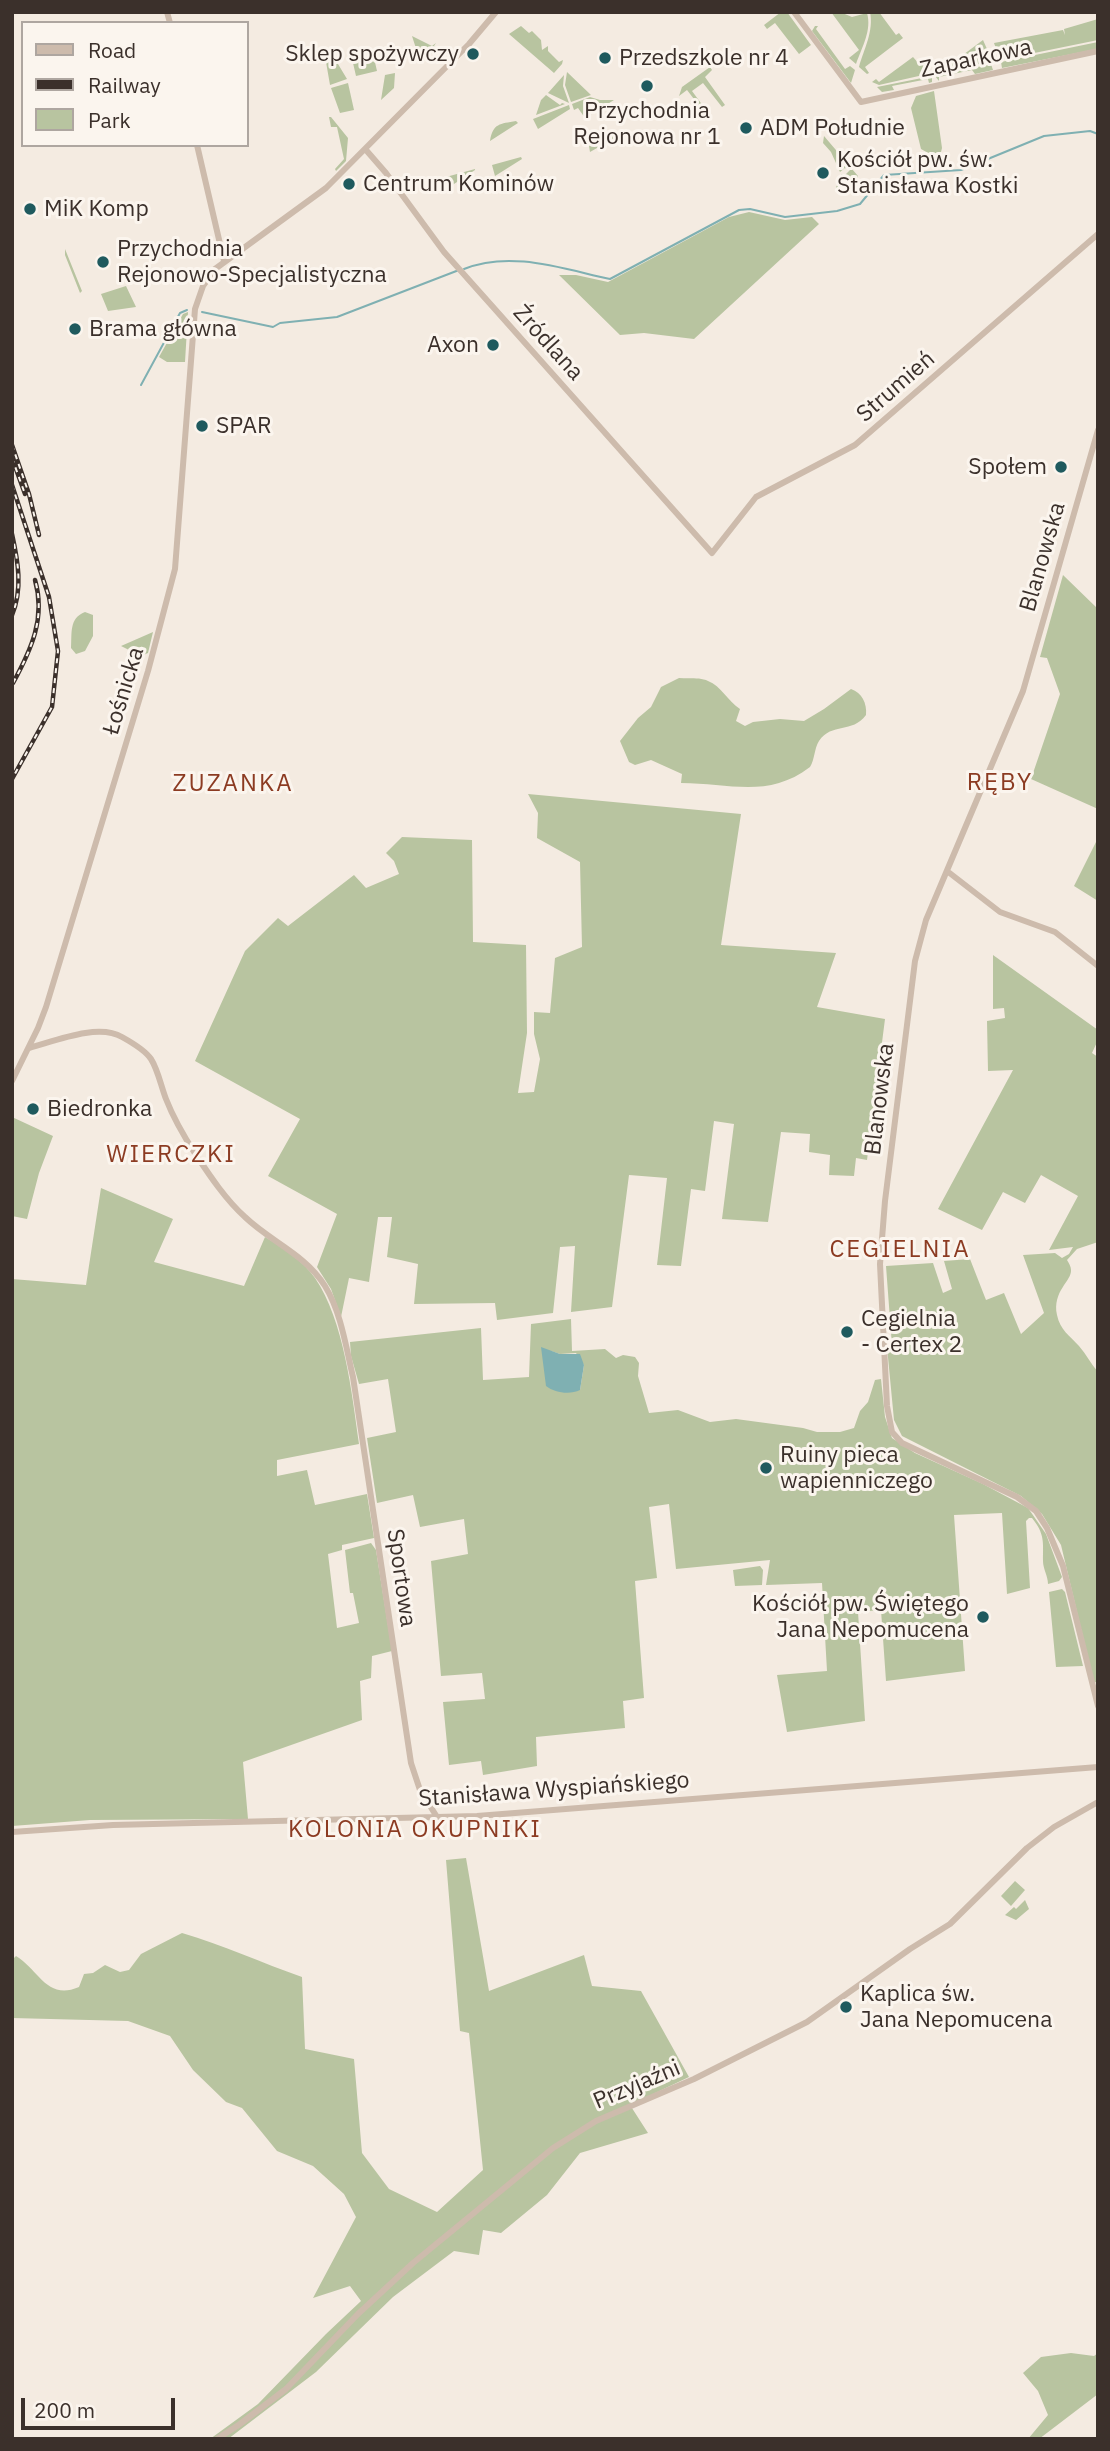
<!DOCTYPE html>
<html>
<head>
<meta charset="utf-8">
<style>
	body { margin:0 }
	#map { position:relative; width:1110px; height:2451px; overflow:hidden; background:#f4ebe1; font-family:"IBM Plex Sans",sans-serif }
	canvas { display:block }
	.frame { position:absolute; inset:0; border:14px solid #3b302b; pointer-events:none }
	.legend { position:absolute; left:21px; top:21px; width:228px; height:126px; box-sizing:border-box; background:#fbf5ee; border:2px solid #aea6a0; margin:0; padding:9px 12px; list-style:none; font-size:21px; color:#3b302b }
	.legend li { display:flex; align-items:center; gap:14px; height:35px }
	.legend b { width:35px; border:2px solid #aea6a0 }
	.scale { position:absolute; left:21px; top:2398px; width:154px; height:32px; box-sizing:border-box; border:4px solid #3b302b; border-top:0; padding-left:9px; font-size:21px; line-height:24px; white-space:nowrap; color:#3b302b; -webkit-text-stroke:5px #fbf5ee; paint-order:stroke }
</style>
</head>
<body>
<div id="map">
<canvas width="1110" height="2451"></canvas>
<div class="frame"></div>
<ul class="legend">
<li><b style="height:9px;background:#cdbbac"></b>Road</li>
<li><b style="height:9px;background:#3b302b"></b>Railway</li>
<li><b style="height:19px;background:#b8c4a0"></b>Park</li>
</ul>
<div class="scale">200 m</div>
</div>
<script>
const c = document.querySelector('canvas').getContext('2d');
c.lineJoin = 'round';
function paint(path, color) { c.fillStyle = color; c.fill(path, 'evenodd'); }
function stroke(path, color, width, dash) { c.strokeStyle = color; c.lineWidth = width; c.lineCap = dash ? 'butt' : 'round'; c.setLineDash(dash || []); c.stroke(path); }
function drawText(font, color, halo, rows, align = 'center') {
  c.font = font + ' "IBM Plex Sans",sans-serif'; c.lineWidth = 6; c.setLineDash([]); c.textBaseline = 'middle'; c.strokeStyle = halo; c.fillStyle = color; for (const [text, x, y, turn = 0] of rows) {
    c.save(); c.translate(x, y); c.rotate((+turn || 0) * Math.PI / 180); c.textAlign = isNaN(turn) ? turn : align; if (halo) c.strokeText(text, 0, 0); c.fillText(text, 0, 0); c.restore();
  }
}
const green = new Path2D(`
	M 781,12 L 787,12 L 811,45 L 799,54 L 775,23 L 767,29 L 764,25 Z
	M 831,12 L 840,12 L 852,17 L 867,13 C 872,30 862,47 856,64 L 849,58 L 859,50 Z
	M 870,12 L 879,12 L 896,35 L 899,33 L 903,38 L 865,67 L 869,73 L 867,74 L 859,67 C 864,49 874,31 870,12 Z
	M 1098,19 L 1098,40 L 1000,60 L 994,43 L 1063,30 L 1065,35 L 1064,29 Z
	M 521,26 L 529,33 L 532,31 L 541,40 L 542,50 L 548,46 L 548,51 L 559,62 L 563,60 L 562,64 L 554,73 L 509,34 Z
	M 815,26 L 818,26 L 816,29 L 845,69 L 850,66 L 855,70 L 851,83 L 812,31 Z
	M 412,36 L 432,46 L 436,43 L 434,46 L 436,49 L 421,64 Z
	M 983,40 L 987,49 L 982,51 L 984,58 L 990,57 L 993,61 L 940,72 Z
	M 1098,42 L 1097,49 L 1002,68 L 1001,62 Z
	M 913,57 L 920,65 L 923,62 L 932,73 L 879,85 L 872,82 L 876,79 L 879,82 Z
	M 374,58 L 377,71 L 356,76 L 353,63 Z
	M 335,59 L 347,79 L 330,85 L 326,62 Z
	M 991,64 L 993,70 L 975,74 L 972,70 L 939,77 L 939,81 L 935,76 Z
	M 710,67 L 712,70 L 705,77 L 725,105 L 722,107 L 703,83 L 692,91 L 709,114 L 707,116 L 687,90 L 679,96 L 682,87 Z
	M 567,72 L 591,95 L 571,102 L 565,85 Z
	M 395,73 L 394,88 L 381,100 L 385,75 Z
	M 564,75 L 563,86 L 569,103 L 548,93 Z
	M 932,76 L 932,82 L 929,83 L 928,79 L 892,86 L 894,90 L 882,92 L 877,87 Z
	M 348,83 L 354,110 L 340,113 L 331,88 Z
	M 934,91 L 942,148 L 941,152 L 930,154 L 921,149 L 911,108 L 916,96 Z
	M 546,95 L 560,105 L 562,103 L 565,104 L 536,115 L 541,100 Z
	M 590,97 L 600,100 L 614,100 L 585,118 L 578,108 L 574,110 L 572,104 Z
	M 569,105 L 570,109 L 538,129 L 533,119 Z
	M 329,117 L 331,117 L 348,138 L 346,161 L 336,171 L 335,169 L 344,159 L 337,127 L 331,127 Z
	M 516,121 L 518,123 L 490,141 C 493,123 500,124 516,121 Z
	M 615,131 L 618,136 L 590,152 L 588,140 Z
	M 824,136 L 858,176 L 856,182 L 839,191 L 836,187 L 841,179 L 841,174 L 845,175 L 850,170 L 845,168 L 840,172 L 831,152 L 823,143 Z
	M 521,157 L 522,159 L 495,176 L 492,165 Z
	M 475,169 L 475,170 L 448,188 L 446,177 Z
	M 749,212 L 785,220 L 812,217 L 819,224 L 694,339 L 644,333 L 620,335 L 559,275 L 576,275 L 608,282 L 729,217 Z
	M 65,249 L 82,291 L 80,293 L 65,255 Z
	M 126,286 L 136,307 L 108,311 L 101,294 Z
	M 188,312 L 185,362 L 167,362 L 159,357 L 183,314 Z
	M 1063,575 L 1098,609 L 1098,809 L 1031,779 L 1060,694 L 1047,658 L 1040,657 Z
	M 85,612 L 93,615 L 93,636 L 85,651 L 76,654 L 71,648 C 72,633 69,618 85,612 Z
	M 153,632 L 148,653 L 141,656 L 121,646 Z
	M 679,678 C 688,679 700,677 708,681 C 721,686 728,701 740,709 L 736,721 L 745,726 L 753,722 L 780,719 L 804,721 L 824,709 L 851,689 C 862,693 867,703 866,715 C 852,734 832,722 819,741 C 814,749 815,759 810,767 C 768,799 730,783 681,783 L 682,774 L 651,760 L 635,765 L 629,762 L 620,741 L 638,718 L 651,707 L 661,687 Z
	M 528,794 L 741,814 L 721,945 L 836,953 L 817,1007 L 885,1019 L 867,1160 L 856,1158 L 854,1176 L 829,1175 L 830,1155 L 809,1152 L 810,1134 L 781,1132 L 768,1222 L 722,1219 L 734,1124 L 714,1121 L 705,1191 L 691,1189 L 681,1266 L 657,1265 L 667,1178 L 629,1175 L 612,1307 L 571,1312 L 575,1246 L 560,1247 L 553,1313 L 497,1320 L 495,1303 L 414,1304 L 418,1264 L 387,1257 L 392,1217 L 378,1217 L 369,1282 L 349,1278 L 341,1317 L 331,1289 L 317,1267 L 337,1214 L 268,1176 L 300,1119 L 195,1061 L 245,951 L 278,918 L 288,926 L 354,875 L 366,888 L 399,874 L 394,861 L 386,853 L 402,837 L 472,840 L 473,942 L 526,945 L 527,1033 L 518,1093 L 534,1092 L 540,1059 L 534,1034 L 534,1012 L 550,1013 L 555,958 L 582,947 L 580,862 L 537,838 L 538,813 Z
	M 1098,838 L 1098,901 L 1074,886 Z
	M 993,955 L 1098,1030 L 1098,1040 L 1092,1053 L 1098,1057 L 1098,1242 L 1077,1249 L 1067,1260 C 1069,1263 1071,1267 1071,1270 C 1072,1281 1052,1291 1057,1315 C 1060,1330 1070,1336 1079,1346 C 1086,1354 1091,1364 1098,1372 L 1098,1681 L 1094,1683 L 1061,1545 L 1042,1514 L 1021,1496 L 902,1436 L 894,1420 L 887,1347 L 892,1346 L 886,1266 L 933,1263 L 943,1293 L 952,1289 L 944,1261 L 970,1259 L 986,1300 L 1004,1293 L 1021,1334 L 1044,1313 L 1023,1255 L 1055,1253 L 1062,1258 L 1069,1254 L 1073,1247 L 1049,1250 L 1078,1196 L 1041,1175 L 1025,1203 L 1003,1192 L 982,1230 L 938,1209 L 1013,1070 L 988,1071 L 987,1021 L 1005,1018 L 1004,1008 L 993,1009 Z
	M 12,1117 L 53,1136 L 39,1173 L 27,1219 L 12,1216 Z
	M 101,1188 L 173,1219 L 154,1262 L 244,1286 L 265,1237 C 283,1247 303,1261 315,1278 C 344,1320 352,1394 359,1444 L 277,1460 L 277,1476 L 307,1470 L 315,1505 L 367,1494 L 374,1538 L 342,1545 L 342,1550 L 328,1554 L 337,1628 L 359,1623 L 353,1593 L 350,1593 L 345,1550 L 371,1543 L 376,1550 L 392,1651 L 372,1656 L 371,1678 L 360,1681 L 362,1720 L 243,1762 L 248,1819 L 90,1820 L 12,1826 L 12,1279 L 86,1285 Z
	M 571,1319 L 572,1351 L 605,1349 L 616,1358 L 623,1355 L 635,1357 L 639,1363 L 638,1376 L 649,1413 L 678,1410 L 710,1422 L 736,1419 L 803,1428 L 817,1432 L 840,1432 L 854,1428 L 860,1411 L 868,1402 L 875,1380 L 881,1379 L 885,1417 L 892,1438 L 915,1453 L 983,1484 L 1028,1508 L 1046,1534 L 1062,1577 L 1059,1581 L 1048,1584 C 1048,1576 1043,1569 1043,1561 C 1043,1542 1045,1534 1032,1518 L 1029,1518 L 1026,1521 L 1030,1588 L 1007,1594 L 1002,1513 L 954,1515 L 965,1671 L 886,1681 L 881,1610 L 858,1612 L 865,1721 L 787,1732 L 777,1675 L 827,1671 L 822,1583 L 766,1585 L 770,1560 L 676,1569 L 669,1504 L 649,1507 L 657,1578 L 635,1581 L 644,1698 L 623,1701 L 625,1728 L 536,1737 L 537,1766 L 483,1775 L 481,1761 L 449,1765 L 443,1702 L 485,1699 L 482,1673 L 441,1676 L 431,1561 L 468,1554 L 464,1519 L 420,1527 L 413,1495 L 377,1503 L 367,1438 L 396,1432 L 388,1379 L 359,1384 L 351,1356 L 350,1342 L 481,1328 L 483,1380 L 529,1377 L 531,1324 ZM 551,1351 L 560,1354 L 576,1353 L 584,1365 L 580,1390 Z
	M 760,1566 L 763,1570 L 762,1585 L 735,1586 L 733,1570 Z
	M 1062,1589 L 1065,1592 L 1083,1666 L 1056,1667 L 1049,1592 Z
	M 466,1858 L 489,1991 L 584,1955 L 592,1986 L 641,1991 L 689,2077 L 630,2105 L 648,2133 L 580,2153 L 547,2195 L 501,2233 L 483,2230 L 479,2255 L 454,2251 L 393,2297 L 316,2372 L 228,2439 L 210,2439 L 258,2404 L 326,2334 L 361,2301 L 350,2286 L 313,2298 L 356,2217 L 344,2194 L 313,2166 L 277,2151 L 242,2108 L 226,2102 L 193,2070 L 170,2036 L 128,2021 L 12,2018 L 12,1960 L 16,1956 C 39,1970 47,2001 79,1987 L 84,1974 L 93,1973 L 105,1965 L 120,1972 L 129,1970 L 141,1954 L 182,1933 C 223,1945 262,1963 302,1977 L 305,2049 L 354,2059 L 362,2153 L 389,2189 L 437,2212 L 483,2170 L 469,2033 L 460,2031 L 446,1860 Z
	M 1015,1881 L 1025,1890 L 1011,1906 L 1001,1896 Z
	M 1025,1900 L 1029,1909 L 1016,1920 L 1005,1915 L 1014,1907 L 1016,1909 Z
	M 1071,2353 L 1094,2356 L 1098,2353 L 1098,2394 L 1039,2439 L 1028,2439 L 1048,2415 L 1038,2391 L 1023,2373 L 1041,2357 Z`);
const water = new Path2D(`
	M 541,1347 L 560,1354 L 580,1354 L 584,1365 L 580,1390 C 570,1395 555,1393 546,1386 Z`);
const stream = new Path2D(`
	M 464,269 C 511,250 563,269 610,279 L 739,210 L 750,209 L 785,217 L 837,211 L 860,204 L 884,175 L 961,170 L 1044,136 L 1090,131 L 1098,134
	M 202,312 L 273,327 L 280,323 L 337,317 L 459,270
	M 141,385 L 180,313 L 187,310`);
const tertiary = new Path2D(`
	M 167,12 L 170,23
	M 794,12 L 861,102 L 1098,51
	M 197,145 L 224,261
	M 366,150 L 386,173 L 444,252 L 712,553 L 756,497 L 855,445 L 1098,234
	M 1098,430 L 1023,691 L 926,920 L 915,961 L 885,1201 L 880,1264 L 887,1406 L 892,1432 L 902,1443 L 1017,1497 L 1036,1511 L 1047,1528 L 1063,1566 L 1098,1706
	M 947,871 L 1000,912 L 1055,932 L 1098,966
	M 29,1048 C 55,1041 98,1023 122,1037 C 131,1042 145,1050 151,1059 C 158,1070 161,1086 166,1099 C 173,1117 185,1138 196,1155 C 210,1176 226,1200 245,1217 C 271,1242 305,1254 325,1286 C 341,1312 346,1347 353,1377 L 411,1763 L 420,1790 L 437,1817
	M 12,1081 L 38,1028 L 46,1007 L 148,671 L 175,569 L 195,309 L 203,286 L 215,269 L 326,188 L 469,44 L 496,12
	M 12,1832 L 113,1825 L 477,1816 L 1098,1767
	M 217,2439 L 240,2424 L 286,2389 L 358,2314 L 413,2263 L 553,2148 L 596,2121 L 694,2079 L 807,2022 L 910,1949 L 950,1924 L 1027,1848 L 1054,1827 L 1098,1802`);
const rail = new Path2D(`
	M 12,445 L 29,494 L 39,535
	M 12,458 L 25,494
	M 12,485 L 49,597 L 58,651 L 52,707 L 12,779
	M 12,534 C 18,561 23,589 12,615
	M 13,683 C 31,650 46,618 35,580`);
const markers = [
	[473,54,7,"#1f5a5e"],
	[605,58,7,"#1f5a5e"],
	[647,86,7,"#1f5a5e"],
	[746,128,7,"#1f5a5e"],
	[823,173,7,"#1f5a5e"],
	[349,184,7,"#1f5a5e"],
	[30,209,7,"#1f5a5e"],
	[103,262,7,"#1f5a5e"],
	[75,329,7,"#1f5a5e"],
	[493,345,7,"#1f5a5e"],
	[202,426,7,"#1f5a5e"],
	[1061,467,7,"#1f5a5e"],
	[33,1109,7,"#1f5a5e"],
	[847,1332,7,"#1f5a5e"],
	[766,1468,7,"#1f5a5e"],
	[983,1617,7,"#1f5a5e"],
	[846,2007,7,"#1f5a5e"]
];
const poiNames = [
	["Sklep spożywczy",459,54,"right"],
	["Przedszkole nr 4",619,58],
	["Przychodnia",647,111,"center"],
	["Rejonowa nr 1",647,137,"center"],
	["ADM Południe",760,128],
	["Kościół pw. św.",837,160],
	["Stanisława Kostki",837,186],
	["Centrum Kominów",363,184],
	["MiK Komp",44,209],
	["Przychodnia",117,249],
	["Rejonowo-Specjalistyczna",117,275],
	["Brama główna",89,329],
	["Axon",479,345,"right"],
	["SPAR",216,426],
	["Społem",1047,467,"right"],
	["Biedronka",47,1109],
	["Cegielnia",861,1319],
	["- Certex 2",861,1345],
	["Ruiny pieca",780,1455],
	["wapienniczego",780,1481],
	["Kościół pw. Świętego",969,1604,"right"],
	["Jana Nepomucena",969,1630,"right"],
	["Kaplica św.",860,1994],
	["Jana Nepomucena",860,2020]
];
const streetNames = [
	["Zaparkowa",976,59,-12],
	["Źródlana",548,343,48],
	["Strumień",896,387,-41],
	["Blanowska",1043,557,-74],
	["Łośnicka",124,691,-73],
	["Blanowska",880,1099,-83],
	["Sportowa",401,1578,82],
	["Stanisława Wyspiańskiego",554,1790,-4],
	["Przyjaźni",637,2085,-23]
];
const neighbourhoodNames = [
	["RĘBY",1000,783],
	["ZUZANKA",233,784],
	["WIERCZKI",171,1155],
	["CEGIELNIA",900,1250],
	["KOLONIA OKUPNIKI",415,1830]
];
paint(green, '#b8c4a0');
paint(water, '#7fb0b2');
stroke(stream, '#7fb0b2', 2);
stroke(tertiary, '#cdbbac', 6);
stroke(rail, '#3b302b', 4.5);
stroke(rail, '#fbf5ee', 2, [5]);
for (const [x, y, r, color] of markers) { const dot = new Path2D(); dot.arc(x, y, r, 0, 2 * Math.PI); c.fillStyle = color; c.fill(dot); stroke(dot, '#fbf5ee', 2.5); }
drawText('23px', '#3b302b', '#fbf5ee', poiNames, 'left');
drawText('23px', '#3b302b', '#fbf5ee', streetNames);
c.letterSpacing = '2px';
drawText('24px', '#8c3b22', '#fbf5ee', neighbourhoodNames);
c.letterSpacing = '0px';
</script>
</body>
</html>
